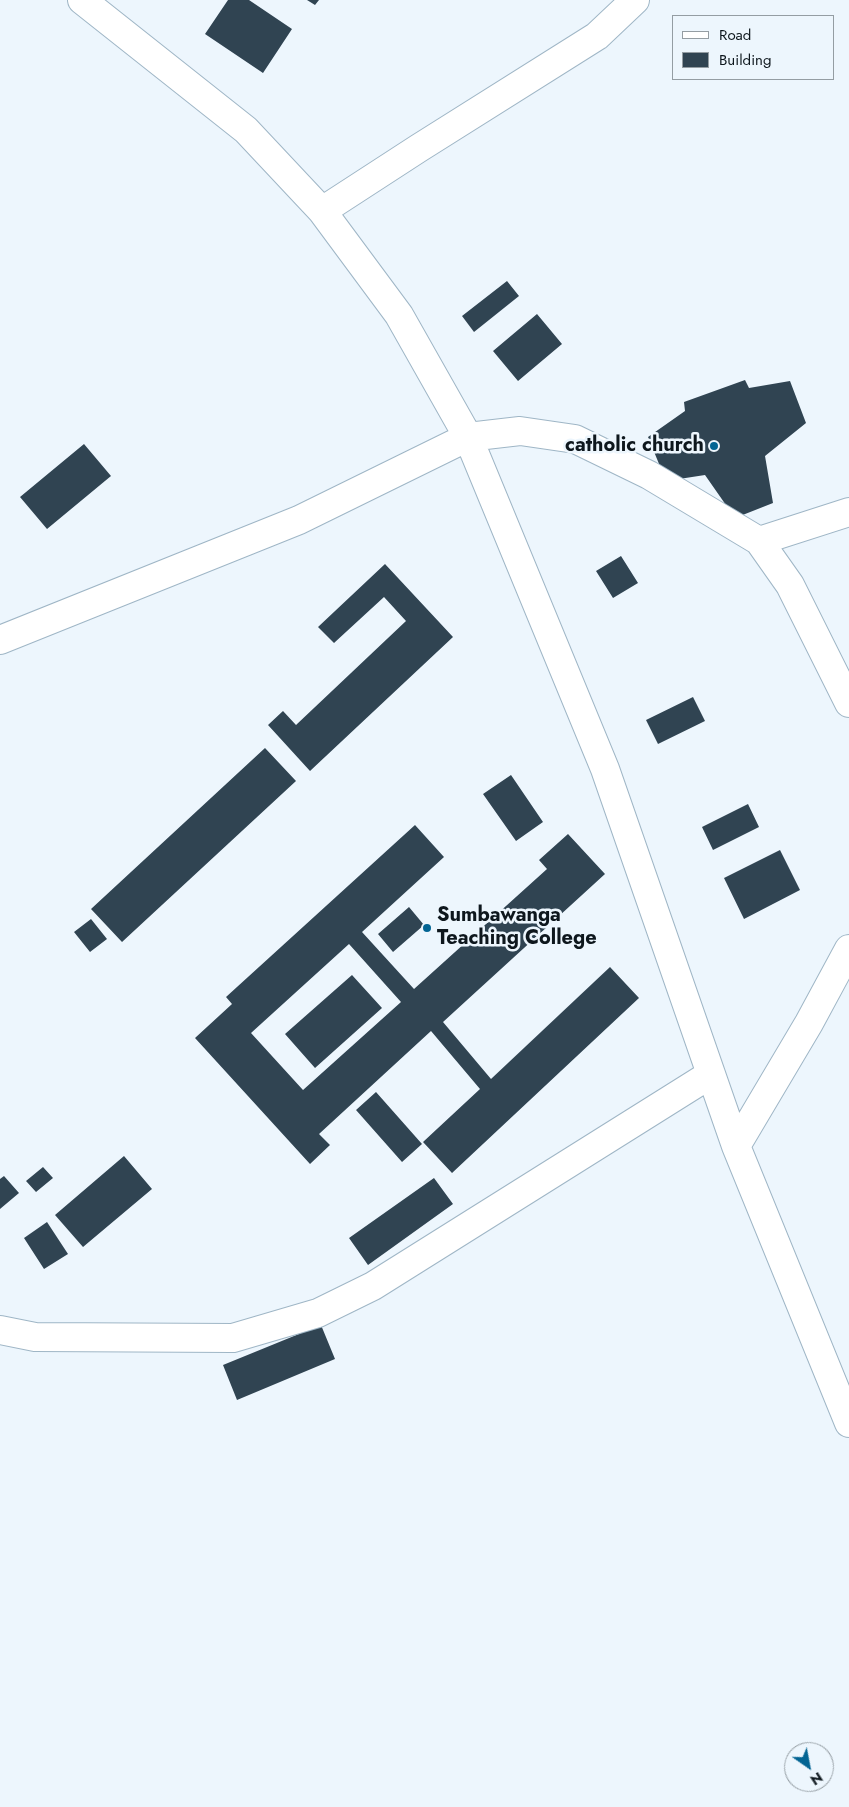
<!DOCTYPE html>
<html>
<head>
<meta charset="utf-8">
<style>
	body { margin:0 }
	#map { position:relative; width:849px; height:1807px; overflow:hidden; background:#edf6fd; font-family:Jost,sans-serif }
	canvas { display:block }
	.legend { position:absolute; left:672px; top:15px; width:162px; height:65px; box-sizing:border-box; background:#edf6fd; border:1px solid #949da3; margin:0; padding:6px 9px; list-style:none; font-size:15px; color:#0e171d }
	.legend li { display:flex; align-items:center; gap:10px; height:25px }
	.legend b { width:25px; border:1px solid #949da3 }
	.north { position:absolute; left:784px; top:1742px; width:50px; height:50px; box-sizing:border-box; background:#edf6fd; border:1px solid #949da3; border-radius:50%; rotate:147deg; font-size:14px; font-weight:700; line-height:20px; text-align:center; color:#0e171d }
	.north::after { content:''; display:block; margin:auto; width:18px; height:22px; background:#026493; clip-path:polygon(50% 0,100% 100%,50% 72%,0 100%) }
</style>
</head>
<body>
<div id="map">
<canvas width="849" height="1807"></canvas>
<ul class="legend">
<li><b style="height:6px;background:#fff"></b>Road</li>
<li><b style="height:14px;background:#304452"></b>Building</li>
</ul>
<div class="north">N</div>
</div>
<script>
const c = document.querySelector('canvas').getContext('2d');
c.lineJoin = 'round';
function paint(path, color) { c.fillStyle = color; c.fill(path, 'evenodd'); }
function stroke(path, color, width, dash) { c.strokeStyle = color; c.lineWidth = width; c.lineCap = dash ? 'butt' : 'round'; c.setLineDash(dash || []); c.stroke(path); }
function drawText(font, color, halo, rows, align = 'center') {
  c.font = font + ' Jost,sans-serif'; c.lineWidth = 5; c.setLineDash([]); c.textBaseline = 'middle'; c.strokeStyle = halo; c.fillStyle = color; for (const [text, x, y, turn = 0] of rows) {
    c.save(); c.translate(x, y); c.rotate((+turn || 0) * Math.PI / 180); c.textAlign = isNaN(turn) ? turn : align; if (halo) c.strokeText(text, 0, 0); c.fillText(text, 0, 0); c.restore();
  }
}
const building = new Path2D(`
	M 228,0 L 249,0 L 292,29 L 263,73 L 205,34 Z
	M 307,0 L 319,0 L 315,5 Z
	M 507,281 L 519,296 L 474,332 L 462,316 Z
	M 537,314 L 562,344 L 518,381 L 493,351 Z
	M 745,380 L 749,388 L 790,381 L 806,423 L 765,456 L 773,503 L 735,518 L 705,475 L 666,481 L 648,437 L 685,411 L 684,402 Z
	M 84,444 L 111,476 L 47,529 L 20,497 Z
	M 621,556 L 638,583 L 613,598 L 596,571 Z
	M 385,564 L 453,637 L 310,771 L 268,725 L 283,711 L 296,725 L 406,621 L 384,597 L 334,643 L 318,627 Z
	M 693,697 L 705,721 L 658,744 L 646,720 Z
	M 265,748 L 296,781 L 122,942 L 91,909 Z
	M 511,775 L 543,822 L 516,841 L 483,794 Z
	M 748,804 L 759,827 L 713,850 L 702,827 Z
	M 415,825 L 444,857 L 362,932 L 414,989 L 547,869 L 539,860 L 568,834 L 605,874 L 443,1022 L 491,1079 L 610,967 L 639,998 L 452,1173 L 423,1142 L 480,1089 L 431,1031 L 319,1134 L 330,1145 L 310,1164 L 195,1038 L 232,1004 L 226,997 ZM 349,944 L 401,1002 L 303,1090 L 251,1033 Z
	M 780,850 L 800,890 L 744,919 L 724,878 Z
	M 409,907 L 424,925 L 393,952 L 378,934 Z
	M 91,919 L 107,939 L 90,952 L 74,932 Z
	M 352,975 L 382,1008 L 315,1068 L 285,1034 Z
	M 376,1092 L 422,1144 L 402,1162 L 356,1110 Z
	M 124,1156 L 152,1189 L 83,1247 L 55,1215 Z
	M 43,1167 L 53,1178 L 36,1192 L 26,1181 Z
	M 4,1176 L 19,1193 L 0,1209 L 0,1179 Z
	M 434,1178 L 453,1204 L 368,1265 L 349,1238 Z
	M 47,1222 L 68,1254 L 44,1269 L 24,1238 Z
	M 321,1325 L 335,1359 L 237,1400 L 223,1365 Z`);
const minor = new Path2D(`
	M 82,0 L 246,130 L 322,211 L 399,315 L 468,437 L 605,769 L 736,1146 L 849,1423
	M 322,211 L 419,148 L 597,36 L 635,0
	M 759,541 L 849,512
	M 0,640 L 299,520 L 468,437 L 520,431 L 575,439 L 649,475 L 759,541 L 790,585 L 849,703
	M 736,1146 L 809,1023 L 849,949
	M 0,1330 L 35,1337 L 233,1338 L 318,1313 L 373,1286 L 711,1074`);
const markers = [
	[714,446,5,"#026493"],
	[427,928,5,"#026493"]
];
const poiNames = [
	["catholic church",704,446],
	["Sumbawanga",437,916,"left"],
	["Teaching College",437,939,"left"]
];
paint(building, '#304452');
stroke(minor, '#9fb6c6', 30);
stroke(minor, '#fff', 28);
for (const [x, y, r, color] of markers) { const dot = new Path2D(); dot.arc(x, y, r, 0, 2 * Math.PI); c.fillStyle = color; c.fill(dot); stroke(dot, '#edf6fd', 2); }
drawText('bold 20px', '#0e171d', '#edf6fd', poiNames, 'right');
</script>
</body>
</html>
